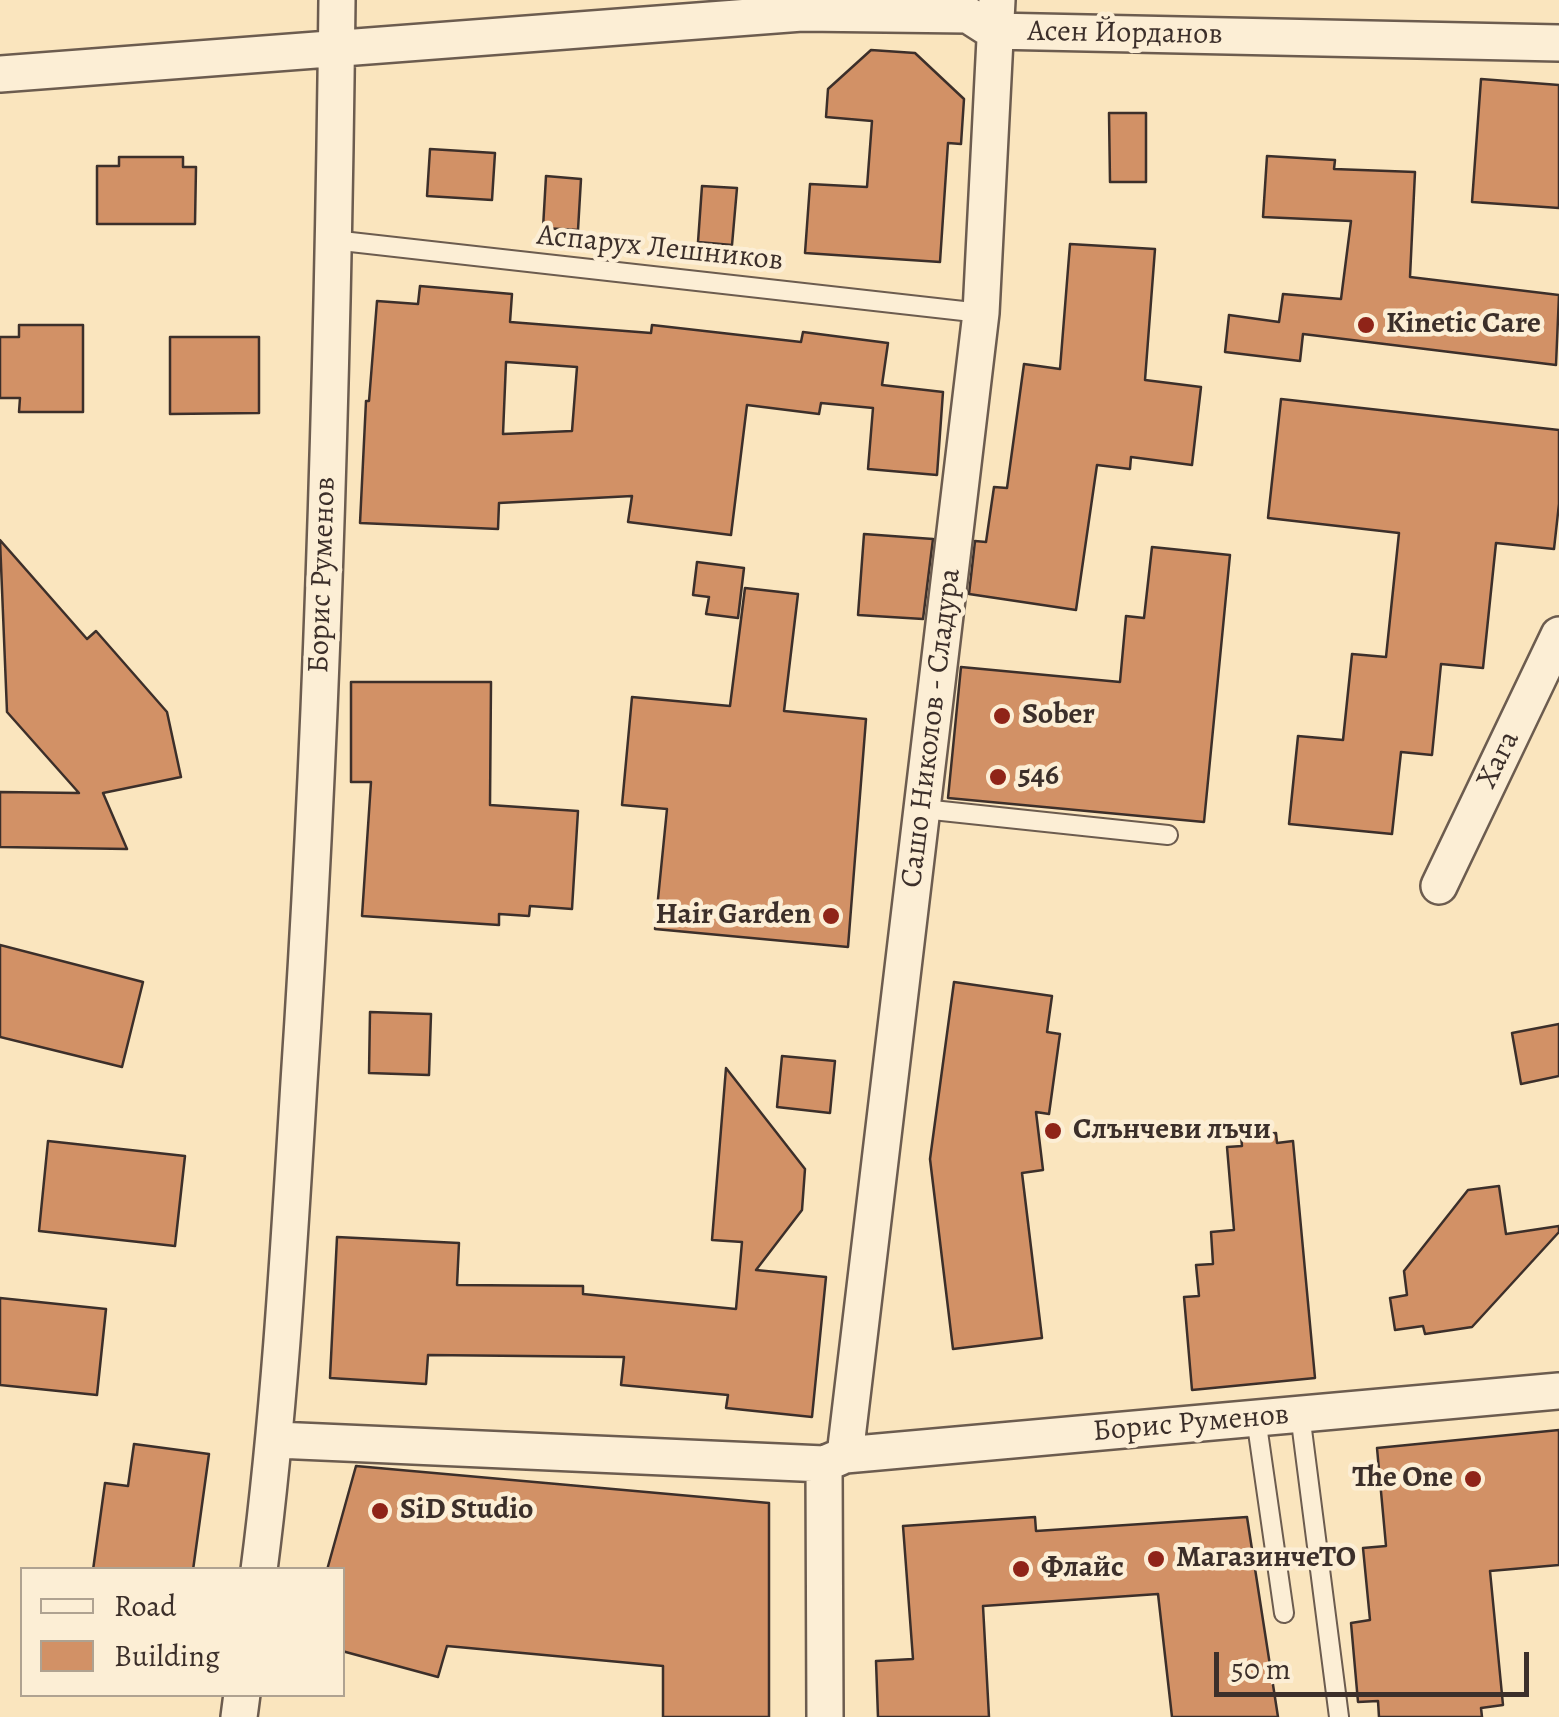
<!DOCTYPE html>
<html>
<head>
<meta charset="utf-8">
<style>
	body { margin:0 }
	#map { position:relative; width:1559px; height:1717px; overflow:hidden; background:#fae5be; font-family:Alegreya,serif }
	canvas { display:block }
	.legend { position:absolute; left:20px; top:1567px; width:325px; height:130px; box-sizing:border-box; background:#fceed5; border:2px solid #afa291; margin:0; padding:12px 18px; list-style:none; font-size:30px; color:#3c2f2a }
	.legend li { display:flex; align-items:center; gap:20px; height:50px }
	.legend b { width:50px; border:2px solid #afa291 }
	.scale { position:absolute; left:1214px; top:1652px; width:315px; height:45px; box-sizing:border-box; border:5px solid #3c2f2a; border-top:0; padding-left:12px; font-size:30px; line-height:35px; white-space:nowrap; color:#3c2f2a; -webkit-text-stroke:8px #fceed5; paint-order:stroke }
</style>
</head>
<body>
<div id="map">
<canvas width="1559" height="1717"></canvas>
<ul class="legend">
<li><b style="height:12px;background:#fceed5"></b>Road</li>
<li><b style="height:28px;background:#d29166"></b>Building</li>
</ul>
<div class="scale">50 m</div>
</div>
<script>
const c = document.querySelector('canvas').getContext('2d');
c.lineJoin = 'round';
function paint(path, color) { c.fillStyle = color; c.fill(path, 'evenodd'); }
function stroke(path, color, width, dash) { c.strokeStyle = color; c.lineWidth = width; c.lineCap = dash ? 'butt' : 'round'; c.setLineDash(dash || []); c.stroke(path); }
function drawText(font, color, halo, rows, align = 'center') {
  c.font = font + ' Alegreya,serif'; c.lineWidth = 9; c.setLineDash([]); c.textBaseline = 'middle'; c.strokeStyle = halo; c.fillStyle = color; for (const [text, x, y, turn = 0] of rows) {
    c.save(); c.translate(x, y); c.rotate((+turn || 0) * Math.PI / 180); c.textAlign = isNaN(turn) ? turn : align; if (halo) c.strokeText(text, 0, 0); c.fillText(text, 0, 0); c.restore();
  }
}
const building = new Path2D(`
	M 871,50 L 915,53 L 964,99 L 961,144 L 948,143 L 940,262 L 805,253 L 810,184 L 867,187 L 872,121 L 826,117 L 828,89 Z
	M 1481,79 L 1559,85 L 1559,208 L 1472,202 Z
	M 1109,113 L 1146,113 L 1146,182 L 1110,182 Z
	M 430,149 L 495,153 L 492,200 L 427,196 Z
	M 1267,156 L 1335,160 L 1334,169 L 1415,172 L 1410,277 L 1559,295 L 1556,365 L 1303,334 L 1300,361 L 1225,352 L 1229,315 L 1279,322 L 1283,294 L 1341,299 L 1351,221 L 1263,217 Z
	M 119,157 L 183,157 L 183,167 L 196,167 L 195,224 L 97,224 L 97,166 L 119,166 Z
	M 546,176 L 581,179 L 578,230 L 543,228 Z
	M 702,186 L 737,188 L 732,245 L 698,242 Z
	M 1070,244 L 1155,249 L 1145,380 L 1201,387 L 1192,465 L 1131,457 L 1130,469 L 1097,465 L 1076,610 L 969,594 L 975,541 L 986,542 L 994,487 L 1007,488 L 1024,364 L 1060,369 Z
	M 420,286 L 512,294 L 510,322 L 651,333 L 652,325 L 801,342 L 803,332 L 888,343 L 882,385 L 943,392 L 937,475 L 868,469 L 873,408 L 821,403 L 819,414 L 747,405 L 731,535 L 628,522 L 632,496 L 499,503 L 498,529 L 360,523 L 366,401 L 369,401 L 377,301 L 418,304 ZM 506,362 L 577,367 L 572,431 L 503,434 Z
	M 19,325 L 83,325 L 83,412 L 19,412 L 20,398 L 0,398 L 0,337 L 19,337 Z
	M 170,337 L 259,337 L 259,413 L 170,414 Z
	M 1281,399 L 1559,430 L 1559,504 L 1554,549 L 1496,543 L 1483,668 L 1441,664 L 1432,755 L 1401,752 L 1392,834 L 1289,824 L 1298,736 L 1343,740 L 1352,654 L 1386,657 L 1399,533 L 1268,518 Z
	M 864,534 L 933,539 L 923,619 L 858,615 Z
	M 0,540 L 87,639 L 96,631 L 167,712 L 181,777 L 103,793 L 127,849 L 0,847 L 0,792 L 79,793 L 7,712 Z
	M 1152,547 L 1230,555 L 1204,822 L 948,798 L 961,667 L 1120,682 L 1126,616 L 1144,618 Z
	M 697,562 L 744,568 L 738,618 L 706,614 L 709,597 L 693,595 Z
	M 745,588 L 798,594 L 784,711 L 866,719 L 848,947 L 655,929 L 667,809 L 622,805 L 632,697 L 730,706 Z
	M 351,682 L 491,682 L 490,805 L 578,811 L 572,909 L 530,906 L 529,916 L 499,914 L 499,925 L 362,916 L 371,782 L 351,782 Z
	M 0,945 L 143,982 L 122,1067 L 0,1037 Z
	M 954,982 L 1052,996 L 1047,1032 L 1060,1034 L 1049,1114 L 1036,1112 L 1043,1170 L 1022,1173 L 1042,1338 L 953,1349 L 930,1159 Z
	M 370,1012 L 431,1014 L 429,1075 L 369,1073 Z
	M 1559,1024 L 1559,1076 L 1521,1084 L 1512,1033 Z
	M 782,1056 L 835,1061 L 830,1113 L 777,1107 Z
	M 726,1068 L 805,1169 L 802,1210 L 756,1270 L 826,1277 L 812,1417 L 726,1408 L 728,1395 L 621,1385 L 624,1357 L 428,1355 L 426,1384 L 330,1378 L 337,1237 L 459,1243 L 457,1285 L 583,1286 L 583,1294 L 736,1309 L 742,1242 L 712,1240 Z
	M 1276,1133 L 1277,1143 L 1293,1141 L 1315,1378 L 1192,1390 L 1184,1297 L 1199,1296 L 1196,1265 L 1213,1264 L 1211,1232 L 1234,1230 L 1227,1147 L 1242,1146 L 1241,1136 Z
	M 48,1141 L 185,1156 L 175,1246 L 39,1231 Z
	M 1499,1186 L 1506,1234 L 1559,1226 L 1559,1232 L 1472,1327 L 1425,1334 L 1423,1326 L 1395,1330 L 1390,1298 L 1407,1295 L 1404,1271 L 1468,1190 Z
	M 0,1298 L 106,1309 L 97,1395 L 0,1385 Z
	M 1559,1430 L 1559,1565 L 1490,1571 L 1503,1705 L 1481,1708 L 1482,1717 L 1379,1717 L 1378,1701 L 1358,1702 L 1351,1623 L 1370,1620 L 1363,1548 L 1386,1546 L 1377,1448 Z
	M 134,1444 L 209,1454 L 193,1570 L 93,1570 L 105,1483 L 128,1486 Z
	M 356,1466 L 769,1503 L 769,1717 L 663,1717 L 663,1666 L 447,1646 L 438,1677 L 342,1651 L 342,1570 L 327,1570 Z
	M 1035,1517 L 1036,1531 L 1247,1517 L 1278,1717 L 1172,1717 L 1158,1594 L 983,1606 L 989,1717 L 878,1717 L 876,1661 L 913,1659 L 903,1526 Z`);
const lane = new Path2D(`
	M 333,240 L 981,313
	M 923,809 L 1168,835
	M 1300,1414 L 1339,1717
	M 1256,1418 L 1284,1613`);
const street = new Path2D(`
	M 0,74 L 802,13 L 968,15 L 993,31 L 1559,43
	M 1439,886 L 1559,635
	M 276,1440 L 824,1464 L 845,1455 L 1559,1391
	M 845,1455 L 981,313 L 997,0
	M 824,1464 L 825,1717
	M 259,1570 C 280,1407 289,1245 299,1082 C 323,722 333,361 337,0
	M 239,1717 L 242,1694`);
const markers = [
	[1366,325,10,"#8f2418"],
	[1002,716,10,"#8f2418"],
	[998,777,10,"#8f2418"],
	[831,916,10,"#8f2418"],
	[1053,1131,10,"#8f2418"],
	[1473,1479,10,"#8f2418"],
	[380,1511,10,"#8f2418"],
	[1156,1559,10,"#8f2418"],
	[1021,1569,10,"#8f2418"]
];
const streetNames = [
	["Асен Йорданов",1125,34,1],
	["Аспарух Лешников",660,249,6],
	["Борис Руменов",323,575,-88],
	["Сашо Николов - Сладура",932,728,-83],
	["Хага",1499,760,-64],
	["Борис Руменов",1191,1424,-5]
];
const poiNames = [
	["Kinetic Care",1386,325],
	["Sober",1022,716],
	["546",1018,777],
	["Hair Garden",811,916,"right"],
	["Слънчеви лъчи",1073,1131],
	["The One",1453,1479,"right"],
	["SiD Studio",400,1511],
	["МагазинчеТО",1176,1559],
	["Флайс",1041,1569]
];
paint(building, '#d29166');
stroke(building, '#3c2f2a', 2.5);
stroke(lane, '#6c5c4f', 22);
stroke(street, '#6c5c4f', 40);
stroke(lane, '#fceed5', 18);
stroke(street, '#fceed5', 35);
for (const [x, y, r, color] of markers) { const dot = new Path2D(); dot.arc(x, y, r, 0, 2 * Math.PI); c.fillStyle = color; c.fill(dot); stroke(dot, '#fceed5', 4); }
drawText('30px', '#3c2f2a', '#fceed5', streetNames);
drawText('bold 30px', '#3c2f2a', '#fceed5', poiNames, 'left');
</script>
</body>
</html>
